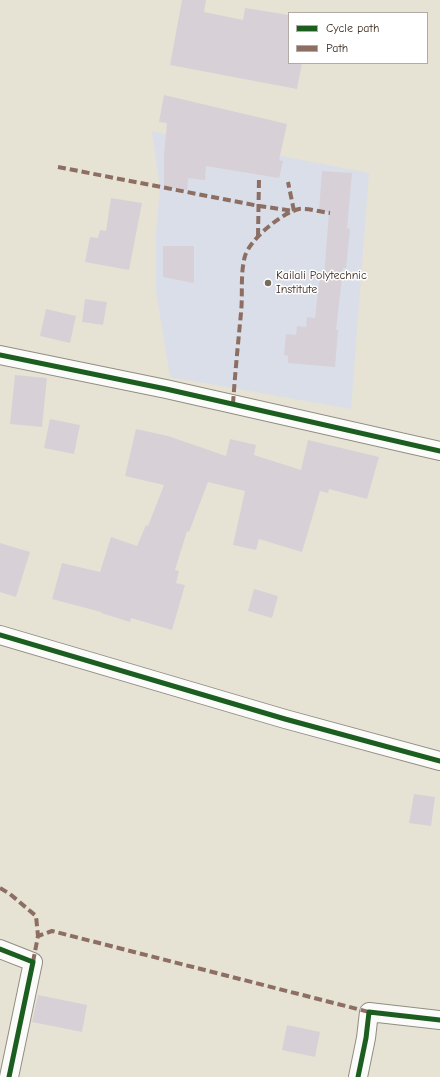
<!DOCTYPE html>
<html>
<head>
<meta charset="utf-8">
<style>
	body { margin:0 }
	#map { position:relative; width:440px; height:1077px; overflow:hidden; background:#e6e3d5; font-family:"Comic Neue",sans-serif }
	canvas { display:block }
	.legend { position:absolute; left:288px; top:12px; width:140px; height:52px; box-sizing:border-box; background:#fff; border:1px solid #b1aaa5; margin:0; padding:5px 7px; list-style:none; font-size:12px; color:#3b2a1e }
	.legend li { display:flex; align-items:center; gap:8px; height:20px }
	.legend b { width:20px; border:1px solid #b1aaa5 }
</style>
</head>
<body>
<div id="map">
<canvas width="440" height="1077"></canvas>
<ul class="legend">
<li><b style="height:5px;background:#1b5e20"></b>Cycle path</li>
<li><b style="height:5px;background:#8d6e63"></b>Path</li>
</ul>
</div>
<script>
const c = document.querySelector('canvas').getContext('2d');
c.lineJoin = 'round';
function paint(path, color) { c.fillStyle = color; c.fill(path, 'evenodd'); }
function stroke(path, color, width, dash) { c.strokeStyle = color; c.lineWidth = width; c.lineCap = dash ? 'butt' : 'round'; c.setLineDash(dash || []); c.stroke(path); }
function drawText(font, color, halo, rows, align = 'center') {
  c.font = font + ' "Comic Neue",sans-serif'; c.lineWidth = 3; c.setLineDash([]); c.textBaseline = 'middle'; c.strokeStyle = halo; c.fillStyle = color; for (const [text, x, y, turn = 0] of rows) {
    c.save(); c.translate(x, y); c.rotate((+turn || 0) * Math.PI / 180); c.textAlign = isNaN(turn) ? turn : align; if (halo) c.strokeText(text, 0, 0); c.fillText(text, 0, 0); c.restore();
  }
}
const built = new Path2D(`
	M 152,131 L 369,173 L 351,409 L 170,377 L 156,291 L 156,232 L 160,188 Z`);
const building = new Path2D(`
	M 182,0 L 206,0 L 204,12 L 243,20 L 245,8 L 289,15 L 289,63 L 302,63 L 297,89 L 170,65 Z
	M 164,95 L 287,124 L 279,160 L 283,161 L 279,178 L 206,166 L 205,180 L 188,178 L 187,190 L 164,187 L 164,154 L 167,123 L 159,122 Z
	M 322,171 L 352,173 L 347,228 L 350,229 L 346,268 L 343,268 L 336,330 L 338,330 L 335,367 L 288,363 L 288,356 L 284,355 L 286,334 L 296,335 L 297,326 L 306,327 L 307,317 L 315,318 L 320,276 L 324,277 L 329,212 L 319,211 Z
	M 111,198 L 142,203 L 129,270 L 85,262 L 90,237 L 98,238 L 100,230 L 106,231 Z
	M 163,246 L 194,246 L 194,283 L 163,277 Z
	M 85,299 L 107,302 L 103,325 L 82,322 Z
	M 46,309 L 76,316 L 70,343 L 40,336 Z
	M 15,375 L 47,378 L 42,427 L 10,424 Z
	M 50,419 L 80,425 L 74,454 L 44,448 Z
	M 136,429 L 168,436 L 226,456 L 230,439 L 256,445 L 254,455 L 301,470 L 308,440 L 379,457 L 367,499 L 329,489 L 328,493 L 320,491 L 302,552 L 259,539 L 256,550 L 233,545 L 245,491 L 208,482 L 189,532 L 187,531 L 175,570 L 179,571 L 176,583 L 185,585 L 172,630 L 131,618 L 130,622 L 101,613 L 101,612 L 52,599 L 62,563 L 100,572 L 111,537 L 137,546 L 146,525 L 148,526 L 164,485 L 125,476 Z
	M 0,543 L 30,552 L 16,597 L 0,592 Z
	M 254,589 L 278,596 L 272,618 L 248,611 Z
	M 414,794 L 435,797 L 431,826 L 409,823 Z
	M 38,995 L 87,1005 L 82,1032 L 32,1022 Z
	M 287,1025 L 320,1032 L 315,1057 L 282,1050 Z`);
const minor = new Path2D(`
	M 0,355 L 166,389 L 440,451
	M 0,635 L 285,719 L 440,761
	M 0,949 L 33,962 L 9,1077
	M 358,1077 L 366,1038 L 369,1012 L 440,1020`);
const quiet = new Path2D(`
	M 58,167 L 259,206 L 294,211 L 288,182
	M 258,236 L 259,178
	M 233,404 C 235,374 238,344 241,313 C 243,294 240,274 245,256 C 250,239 283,212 299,209 C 309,208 320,212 330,213
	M 0,888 L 10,894 L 36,916 L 38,936
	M 33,962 L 38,936 L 52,931 L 369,1012`);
const cycleway = new Path2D(`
	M 0,355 L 166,389 L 440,451
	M 0,635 L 285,719 L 440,761
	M 0,949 L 33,962 L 9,1077
	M 358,1077 L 366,1038 L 369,1012 L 440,1020`);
const markers = [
	[268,283,4,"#776b5e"]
];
const poiNames = [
	["Kailali Polytechnic",276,276],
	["Institute",276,290]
];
paint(built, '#d9dee9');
paint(building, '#d7d0d7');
stroke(minor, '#918d84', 20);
stroke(minor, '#fbfbf9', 18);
stroke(quiet, '#8d6e63', 4, [8, 4]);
stroke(cycleway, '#1b5e20', 5);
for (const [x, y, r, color] of markers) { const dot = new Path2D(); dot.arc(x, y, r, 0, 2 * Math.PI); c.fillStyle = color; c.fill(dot); stroke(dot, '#fff', 1.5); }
drawText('12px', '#3b2a1e', '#fff', poiNames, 'left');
</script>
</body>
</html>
